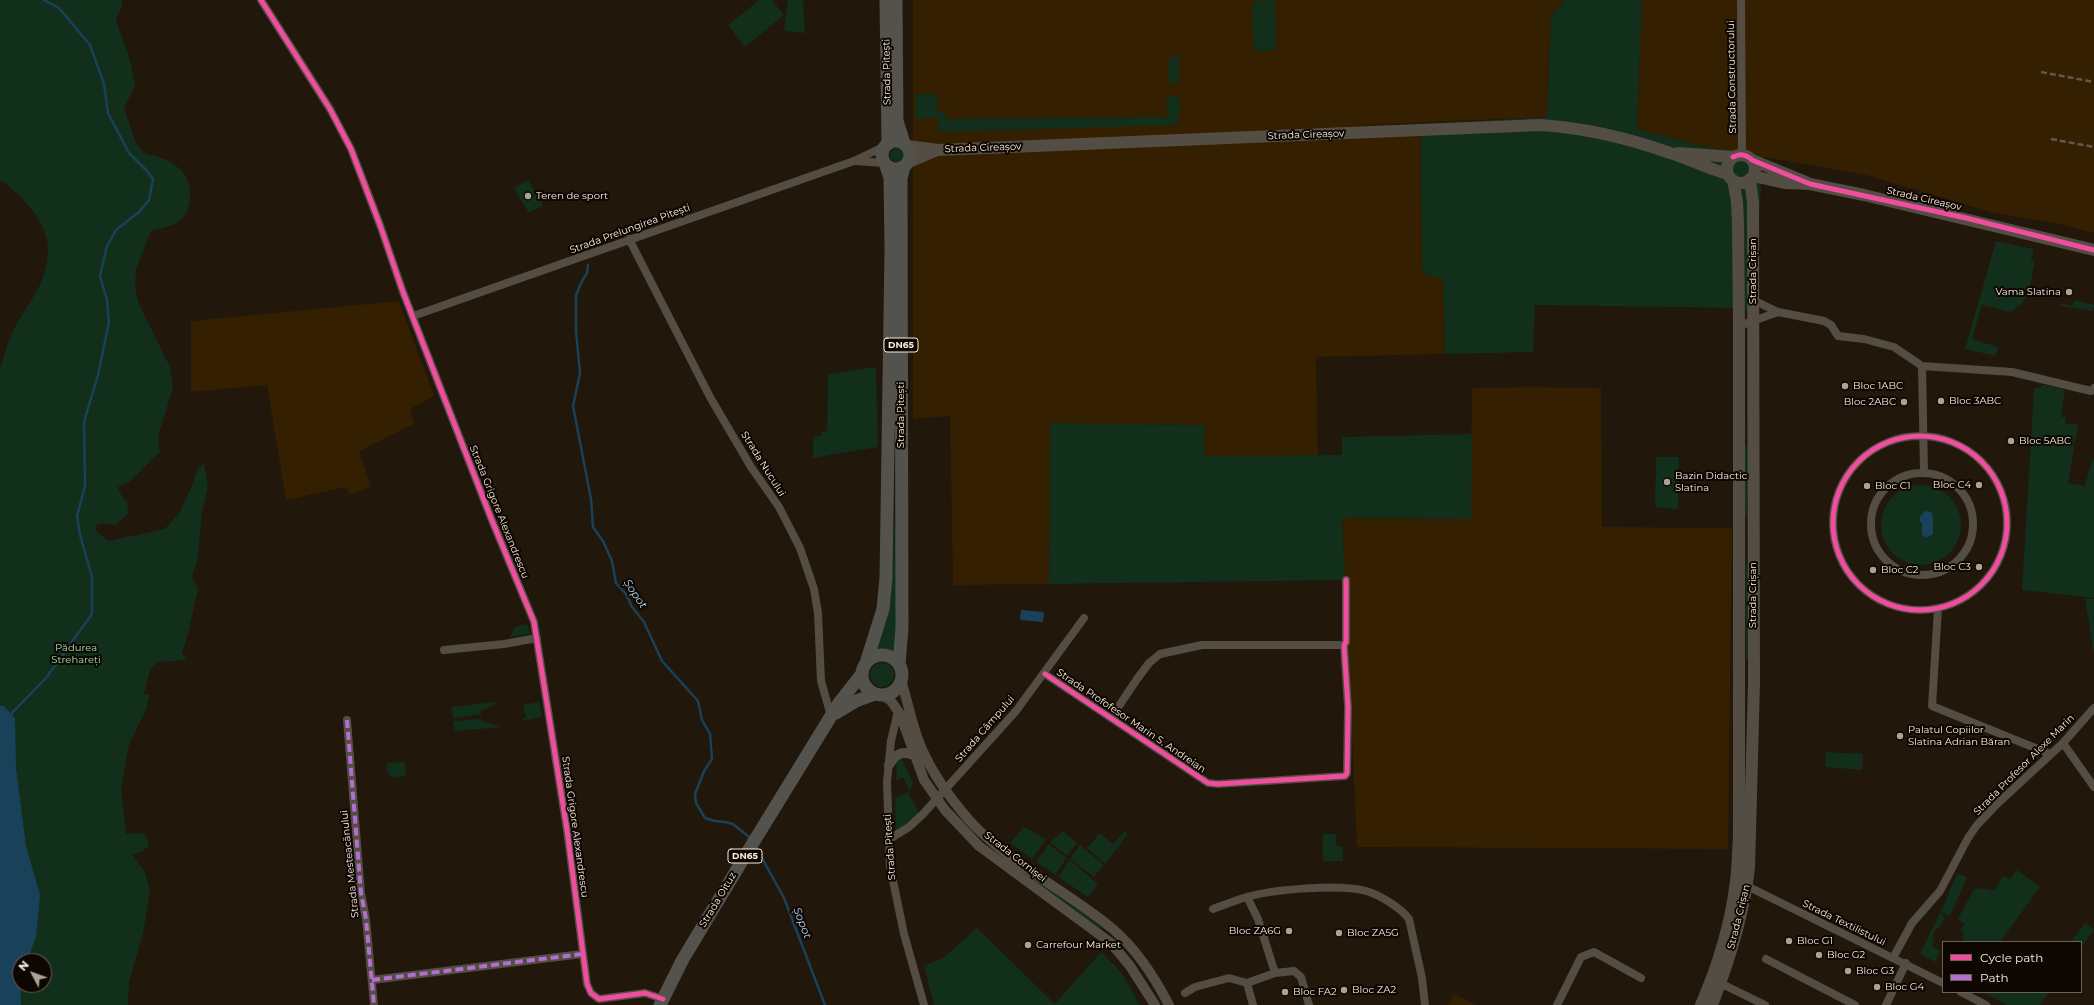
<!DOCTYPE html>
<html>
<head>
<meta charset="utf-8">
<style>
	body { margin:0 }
	#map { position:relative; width:2094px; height:1005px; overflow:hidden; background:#21170b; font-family:Montserrat,sans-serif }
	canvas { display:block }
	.legend { position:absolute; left:1942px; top:941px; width:140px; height:52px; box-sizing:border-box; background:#0d0601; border:1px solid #6c625a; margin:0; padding:5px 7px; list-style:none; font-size:12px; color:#faeddf }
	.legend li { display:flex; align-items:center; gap:8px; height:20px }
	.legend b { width:20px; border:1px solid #6c625a }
	.north { position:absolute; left:12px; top:953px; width:40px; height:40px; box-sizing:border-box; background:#0d0601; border:1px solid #6c625a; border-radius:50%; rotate:311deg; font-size:11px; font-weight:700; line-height:16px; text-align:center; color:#faeddf }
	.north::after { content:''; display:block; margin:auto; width:14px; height:18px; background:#aea295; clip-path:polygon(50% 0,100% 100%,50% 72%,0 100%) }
</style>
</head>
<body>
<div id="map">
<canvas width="2094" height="1005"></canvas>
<ul class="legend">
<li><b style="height:5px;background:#ef4d9e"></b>Cycle path</li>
<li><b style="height:5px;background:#b36fd0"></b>Path</li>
</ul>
<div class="north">N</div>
</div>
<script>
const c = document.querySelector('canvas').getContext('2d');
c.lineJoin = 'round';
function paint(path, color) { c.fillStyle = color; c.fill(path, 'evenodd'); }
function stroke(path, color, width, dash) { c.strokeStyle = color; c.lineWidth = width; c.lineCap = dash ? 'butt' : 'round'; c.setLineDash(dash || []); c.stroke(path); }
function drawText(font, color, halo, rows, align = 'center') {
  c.font = font + ' Montserrat,sans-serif'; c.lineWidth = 4; c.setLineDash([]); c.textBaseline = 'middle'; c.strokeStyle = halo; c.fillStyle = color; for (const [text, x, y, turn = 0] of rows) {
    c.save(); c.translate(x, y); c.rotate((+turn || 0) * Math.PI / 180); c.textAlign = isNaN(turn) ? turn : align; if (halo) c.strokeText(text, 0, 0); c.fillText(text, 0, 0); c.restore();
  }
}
const built = new Path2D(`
	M 913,0 L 1565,0 L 1551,16 L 1547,117 L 1338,126 L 1421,124 L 1422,270 L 1443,277 L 1445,354 L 1316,357 L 1318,456 L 1204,456 L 1204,425 L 1051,423 L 1049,584 L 953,585 L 950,416 L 913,419 Z
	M 1642,0 L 2094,0 L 2094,233 L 2055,223 L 1994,213 L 1866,175 L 1697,145 L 1637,129 Z
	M 399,301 L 434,396 L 410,409 L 414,424 L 359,451 L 371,487 L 349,495 L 346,487 L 286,500 L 267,385 L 191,392 L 191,321 Z
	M 1533,387 L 1601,388 L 1602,527 L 1732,528 L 1728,849 L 1357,847 L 1342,518 L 1470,519 L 1472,388 Z
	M 1454,994 L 1477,1005 L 1448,1005 Z`);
const green = new Path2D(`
	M 0,0 L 121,0 L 123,3 L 116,20 L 130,60 L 135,86 L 124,108 L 136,143 L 144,153 C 157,156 172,160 182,171 C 194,184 193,213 178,222 C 171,227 159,228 151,231 L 136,269 L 135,287 L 139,304 L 170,367 L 173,388 L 158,436 L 160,452 L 128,483 L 118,487 L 122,497 L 127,501 L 128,514 L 115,525 L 103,524 L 97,525 L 95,530 L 108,541 L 165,529 L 180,512 L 193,483 L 197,469 L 204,463 L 208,487 L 202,513 L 197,561 L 192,576 L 198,589 L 187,638 L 182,653 L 187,660 L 158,662 L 150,670 L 144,694 L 150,694 L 145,712 L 129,745 L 121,787 L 126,834 L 142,833 L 147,836 L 149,846 L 143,851 L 132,855 L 145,872 L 150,891 L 143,934 L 129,982 L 128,1005 L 0,1005 L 0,368 C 5,356 7,342 13,331 C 22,312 40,291 45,271 C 57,230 31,206 3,181 L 0,181 ZM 20,961 L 44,961 L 44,985 L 20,985 Z
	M 759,0 L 772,0 L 784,15 L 745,47 L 728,25 Z
	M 788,0 L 803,0 L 805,33 L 784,31 Z
	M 1272,0 L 1275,3 L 1276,50 L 1254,51 L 1252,6 L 1255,1 Z
	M 1565,0 L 1642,0 L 1637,129 L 1697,145 L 1763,156 L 1758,234 L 1748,311 L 1742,311 L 1741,308 L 1535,305 L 1533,352 L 1445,354 L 1443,277 L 1428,277 L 1422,270 L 1421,124 L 1547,117 L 1551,16 Z
	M 1172,56 L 1179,56 L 1179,83 L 1169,83 L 1168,60 L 1172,59 Z
	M 916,94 L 937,94 L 937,111 L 945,112 L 946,119 L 1167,117 L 1167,98 L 1169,96 L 1175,96 L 1180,100 L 1179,121 L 1175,125 L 938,132 L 938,117 L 915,119 Z
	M890 155a7 7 0 1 1 14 0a7 7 0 1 1-14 0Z
	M 528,180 L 543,205 L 529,213 L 514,188 Z
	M 1996,241 L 2034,249 L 2031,260 L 2035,262 C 2029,285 2033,298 2011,312 L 1982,305 L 1972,339 L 1998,347 L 1996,356 L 1965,349 Z
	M 2074,300 L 2094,305 L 2093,311 L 2060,306 L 2061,303 L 2072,306 Z
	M 876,367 L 878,447 L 813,458 L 813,437 L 821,436 L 821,432 L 827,431 L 828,374 Z
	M 2044,385 L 2065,390 L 2061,417 L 2066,417 L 2066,424 L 2078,424 L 2068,483 L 2085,486 L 2092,460 L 2094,460 L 2094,598 L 2022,590 L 2034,389 Z
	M 1050,423 L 1205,425 L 1204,456 L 1342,455 L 1342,437 L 1472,434 L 1471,519 L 1342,518 L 1345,580 L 1049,584 Z
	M 1744,441 L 1748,450 L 1747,515 L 1745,517 Z
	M 1656,457 L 1679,457 L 1678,509 L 1655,507 Z
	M1881 525a40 40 0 1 1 80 0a40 40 0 1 1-80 0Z
	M 894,526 L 900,526 L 899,625 L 894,652 L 876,649 C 893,611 893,567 894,526 Z
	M 1745,541 L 1746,564 L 1748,571 L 1749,658 L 1746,660 Z
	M 2085,598 L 2094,599 L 2094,654 Z
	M 527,624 L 530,634 L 510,637 L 515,627 Z
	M870 675a12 12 0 1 1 24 0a12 12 0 1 1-24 0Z
	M 496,702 L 492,706 L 481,710 L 481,714 L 453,718 L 451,707 Z
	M 539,702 L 542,717 L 523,721 L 522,719 L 526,718 L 523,705 Z
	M 481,719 L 482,721 L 503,727 L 455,731 L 453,721 Z
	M 1826,752 L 1863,754 L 1862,770 L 1825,767 Z
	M 902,759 L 913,782 L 910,793 L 903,777 L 896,781 L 897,762 Z
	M 405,762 L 406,776 L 392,777 L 387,772 L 387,763 Z
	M 908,792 L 919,813 L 898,832 L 896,830 L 895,798 Z
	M 1024,827 L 1046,839 L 1032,859 L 1010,843 Z
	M 1063,831 L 1077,843 L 1067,856 L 1050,842 Z
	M 1125,831 L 1128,834 L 1105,864 L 1087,848 L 1100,833 L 1113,844 Z
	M 1323,834 L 1336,834 L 1336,846 L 1343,847 L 1343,861 L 1323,861 Z
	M 1049,844 L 1066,858 L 1056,875 L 1036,862 Z
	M 1080,845 L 1104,865 L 1094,877 L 1070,859 Z
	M 1070,860 L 1098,884 L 1088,897 L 1058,877 Z
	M 1014,861 L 1102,927 L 1100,930 L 1011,865 Z
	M 2017,870 L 2040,887 L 2000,942 L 1964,942 L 1963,938 L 1964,932 L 1961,929 L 1965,924 L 1958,919 L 1974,889 L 1979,888 L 1994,891 L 2003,875 L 2010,879 Z
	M 1957,873 L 1967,877 L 1950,916 L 1941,912 Z
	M 1940,913 L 1945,917 L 1939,928 L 1936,928 L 1932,938 L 1934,939 L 1932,946 L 1940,951 L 1935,962 L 1920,954 Z
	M 2085,923 L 2094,930 L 2081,948 L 2081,942 L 2071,942 Z
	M 977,928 L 1055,1004 L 1101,952 L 1122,973 L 1140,1005 L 934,1005 L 924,966 L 944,957 Z
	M 1983,992 L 2049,992 L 2040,1005 L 2007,1005 Z`);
const water = new Path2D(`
	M 1925,511 L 1931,512 L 1933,516 L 1933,534 L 1926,538 L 1922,534 L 1922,523 L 1920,522 L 1920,517 Z
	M 1021,610 L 1044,612 L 1043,622 L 1020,620 Z
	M 0,706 L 4,706 L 15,718 L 16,768 L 26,846 L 40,895 L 36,937 L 27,961 L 20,961 L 21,1005 L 0,1005 Z`);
const stream = new Path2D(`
	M 588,265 L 587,273 L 582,281 L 576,295 L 576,331 L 580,373 L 573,406 L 591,499 L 593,527 L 603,541 L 612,561 L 616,583 L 626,594 L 632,607 L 644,622 L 662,661 L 698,701 L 702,720 L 710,734 L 712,759 L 704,771 L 695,794 L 696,803 L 705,818 L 715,821 L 725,822 L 733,824 L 749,837
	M 9,716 L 46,678 L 92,614 L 92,577 L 80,535 L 77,516 L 85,486 L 84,422 L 98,375 L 109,322 L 107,300 L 100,276 L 107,246 L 116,230 L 139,212 L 149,200 L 153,179 L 148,172 L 129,153 L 108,113 L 104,84 L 90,45 L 59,8 L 44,0
	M 757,849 L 784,898 L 825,1005`);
const minor = new Path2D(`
	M 261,0 L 330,109 L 351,149 L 380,225 L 403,292 L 491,518 L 534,622 L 567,830 L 587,984 L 591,993 L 599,999 L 645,993 L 663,999
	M 1741,0 L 1742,155
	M 855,161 L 884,163
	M 629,239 L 710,397 L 751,467 L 779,507 L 800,548 L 814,589 L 818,613 L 821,681 L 831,716
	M 1753,300 L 1778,312 L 1824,321 L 1831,325 L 1838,336 L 1864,339 L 1894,347 L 1922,366 L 2012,372 L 2091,391 L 2094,388
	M 413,316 L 854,161 L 885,146
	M 1739,326 L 1778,312
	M 1922,366 L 1924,472
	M1833 523a87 87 0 1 1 174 0a87 87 0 1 1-174 0Z
	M1871 524a51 51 0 1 1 102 0a51 51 0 1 1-102 0Z
	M 1938,608 L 1932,706 L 2050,754
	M 444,650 L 504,644 L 537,638
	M 1045,674 L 1208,783 L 1218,784 L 1345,776 L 1347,773 L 1348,707 L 1344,645 L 1346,642 L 1346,580
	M 898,711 L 891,741 L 887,782 L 890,866 L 904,934 L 924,1005
	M 1111,718 L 1137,679 L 1149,663 L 1160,654 L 1202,645 L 1344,645
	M 347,720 L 361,893 L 366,919 L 374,1005
	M 2063,743 L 2094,787
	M 888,840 L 909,827 L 923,814 L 1016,711 L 1084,618
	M 1743,884 L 1943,983
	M 1247,897 L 1258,919 L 1275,973
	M 1213,909 C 1224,905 1236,900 1247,897 C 1275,889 1339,884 1366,891 C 1380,895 1401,908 1409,919 L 1422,978 L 1425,1005
	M 1893,958 L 1912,923 L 1940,891 L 1968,838 L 1977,825 L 1998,803 L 2063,743 L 2094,708
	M 1766,959 L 1855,1005
	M 372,980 L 582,954
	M 1247,983 L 1253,1005
	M 1720,983 L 1765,1005
	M 1961,992 L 1986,1005
	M 1185,993 L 1195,987 L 1229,978 L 1247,983 L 1275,973 L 1294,971 L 1301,977 L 1309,1005
	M 1557,1005 L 1581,957 L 1594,952 L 1641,978
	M 1886,1005 L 1906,963`);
const tertiary = new Path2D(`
	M 901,680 C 908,702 912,726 921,747 C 932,773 950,798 969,820 C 1010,865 1068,891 1114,930 C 1137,950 1155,978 1169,1005
	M 883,695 L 891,701 L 900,714 L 924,780 L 945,810 L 979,846 L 1111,943 L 1130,966 L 1155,1005
	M 889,765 C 895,755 901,750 913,755`);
const secondary = new Path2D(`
	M 907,146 L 938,150 L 1541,125 C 1585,128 1628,138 1670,153 C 1690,159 1708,169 1728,174
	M 1678,153 L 1733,157
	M1727 169a14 14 0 1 1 28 0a14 14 0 1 1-28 0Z
	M 1752,160 L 1806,182
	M 909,162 L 937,150
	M 1753,176 L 1785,183 L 1810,184 L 1864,195 L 2094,250
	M 1701,1005 C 1718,966 1731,923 1736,881 C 1738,866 1738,851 1739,835 L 1739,326 L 1738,223 L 1737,202 L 1733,180
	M 1712,1005 C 1729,961 1744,914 1749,868 L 1754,683 L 1753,203 L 1750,179`);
const primary = new Path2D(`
	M 886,0 L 888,144
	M 896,0 L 897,121 L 904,143
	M882 155a14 14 0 1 1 28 0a14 14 0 1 1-28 0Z
	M862 675a20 20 0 1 1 40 0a20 20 0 1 1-40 0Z
	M 867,660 L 883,609 L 886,578 L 891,249 L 890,178 L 886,166
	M 899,664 L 902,628 L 901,178 L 904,167
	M 836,713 L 856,701 L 875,694
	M 660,1005 L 683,959 L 745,856 L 839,703 L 861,675`);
const rail = new Path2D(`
	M 2041,72 L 2094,82
	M 2051,139 L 2094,147`);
const quiet = new Path2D(`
	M 347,720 L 361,893 L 366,919 L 374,1005
	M 372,980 L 582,954`);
const cycleway = new Path2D(`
	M 261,0 L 330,109 L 351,149 L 380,225 L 403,292 L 491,518 L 534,622 L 567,830 L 587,984 L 591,993 L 599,999 L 645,993 L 663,999
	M 1733,157 C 1740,153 1746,154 1752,160 L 1810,184 L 1966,218 L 2094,250
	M1833 523a87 87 0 1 1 174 0a87 87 0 1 1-174 0Z
	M 1045,674 L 1208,783 L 1218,784 L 1345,776 L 1347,773 L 1348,707 L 1344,645 L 1346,642 L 1346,580`);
const markers = [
	[528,196,4,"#aea295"],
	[2069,292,4,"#aea295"],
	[1845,386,4,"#aea295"],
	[1941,401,4,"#aea295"],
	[1904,402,4,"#aea295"],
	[2011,441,4,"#aea295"],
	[1667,482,4,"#aea295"],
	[1979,485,4,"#aea295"],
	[1867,486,4,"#aea295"],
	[1979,567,4,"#aea295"],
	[1873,570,4,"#aea295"],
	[1900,736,4,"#aea295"],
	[1289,931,4,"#aea295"],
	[1339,933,4,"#aea295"],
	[1789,941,4,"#aea295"],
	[1028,945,4,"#aea295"],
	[1819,955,4,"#aea295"],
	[1848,971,4,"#aea295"],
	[1877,987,4,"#aea295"],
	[1344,990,4,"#aea295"],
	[1285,992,4,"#aea295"]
];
const shields = [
	[901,345,34],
	[745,856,34]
];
const shieldNames = [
	["DN65",901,345],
	["DN65",745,856]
];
const streetNames = [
	["Strada Pitești",887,72,-91],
	["Strada Constructorului",1732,77,-91],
	["Strada Cireașov",1306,135,-2],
	["Strada Cireașov",983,148,-2],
	["Strada Cireașov",1924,199,13],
	["Strada Prelungirea Pitești",630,229,-20],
	["Strada Crișan",1753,271,-90],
	["Strada Pitești",901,415,-90],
	["Strada Nucului",763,464,58],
	["Strada Grigore Alexandrescu",499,512,68],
	["Strada Crișan",1753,595,-90],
	["Strada Profofesor Marin S. Andreian",1131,721,34],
	["Strada Câmpului",985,729,-49],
	["Strada Profesor Alexe Marin",2024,765,-45],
	["Strada Grigore Alexandrescu",575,827,82],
	["Strada Pitești",890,847,-94],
	["Strada Cornișei",1015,857,38],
	["Strada Mesteacănului",350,864,-96],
	["Strada Oituz",718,900,-59],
	["Strada Crișan",1739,917,-76],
	["Strada Textilistului",1844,923,26]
];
const poiNames = [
	["Teren de sport",536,196],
	["Vama Slatina",2061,292,"right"],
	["Bloc 1ABC",1853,386],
	["Bloc 3ABC",1949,401],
	["Bloc 2ABC",1896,402,"right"],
	["Bloc 5ABC",2019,441],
	["Bazin Didactic",1675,476],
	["Slatina",1675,488],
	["Bloc C4",1971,485,"right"],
	["Bloc C1",1875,486],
	["Bloc C3",1971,567,"right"],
	["Bloc C2",1881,570],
	["Palatul Copiilor",1908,730],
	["Slatina Adrian Băran",1908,742],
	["Bloc ZA6G",1281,931,"right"],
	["Bloc ZA5G",1347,933],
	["Bloc G1",1797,941],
	["Carrefour Market",1036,945],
	["Bloc G2",1827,955],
	["Bloc G3",1856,971],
	["Bloc G4",1885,987],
	["Bloc ZA2",1352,990],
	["Bloc FA2",1293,992]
];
const parkNames = [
	["Pădurea",76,648],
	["Strehareți",76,660]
];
const waterNames = [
	["Șopot",635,594,56],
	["Șopot",802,923,69]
];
paint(built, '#341f01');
paint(green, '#112f1b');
paint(water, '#194159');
stroke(stream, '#194159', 2.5);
stroke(minor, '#544d43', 8);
stroke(tertiary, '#544d43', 10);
stroke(secondary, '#544d43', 12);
stroke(primary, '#53524c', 13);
stroke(rail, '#61584e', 2.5, [6, 3]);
stroke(quiet, '#b36fd0', 4, [8, 4]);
stroke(cycleway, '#ef4d9e', 5);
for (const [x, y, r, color] of markers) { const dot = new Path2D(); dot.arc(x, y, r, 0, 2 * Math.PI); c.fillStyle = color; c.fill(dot); stroke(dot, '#0d0601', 1.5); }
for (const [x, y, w] of shields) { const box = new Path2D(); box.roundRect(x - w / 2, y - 7, w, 14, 3); c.fillStyle = '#0d0601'; c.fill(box); stroke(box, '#faeddf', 1); }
drawText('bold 9px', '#faeddf', null, shieldNames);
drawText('10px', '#faeddf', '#0d0601', streetNames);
drawText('10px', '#faeddf', '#0d0601', poiNames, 'left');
drawText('10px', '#9ee4b3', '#0d0601', parkNames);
drawText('italic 11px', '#b1d9f6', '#0d0601', waterNames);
</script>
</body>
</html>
